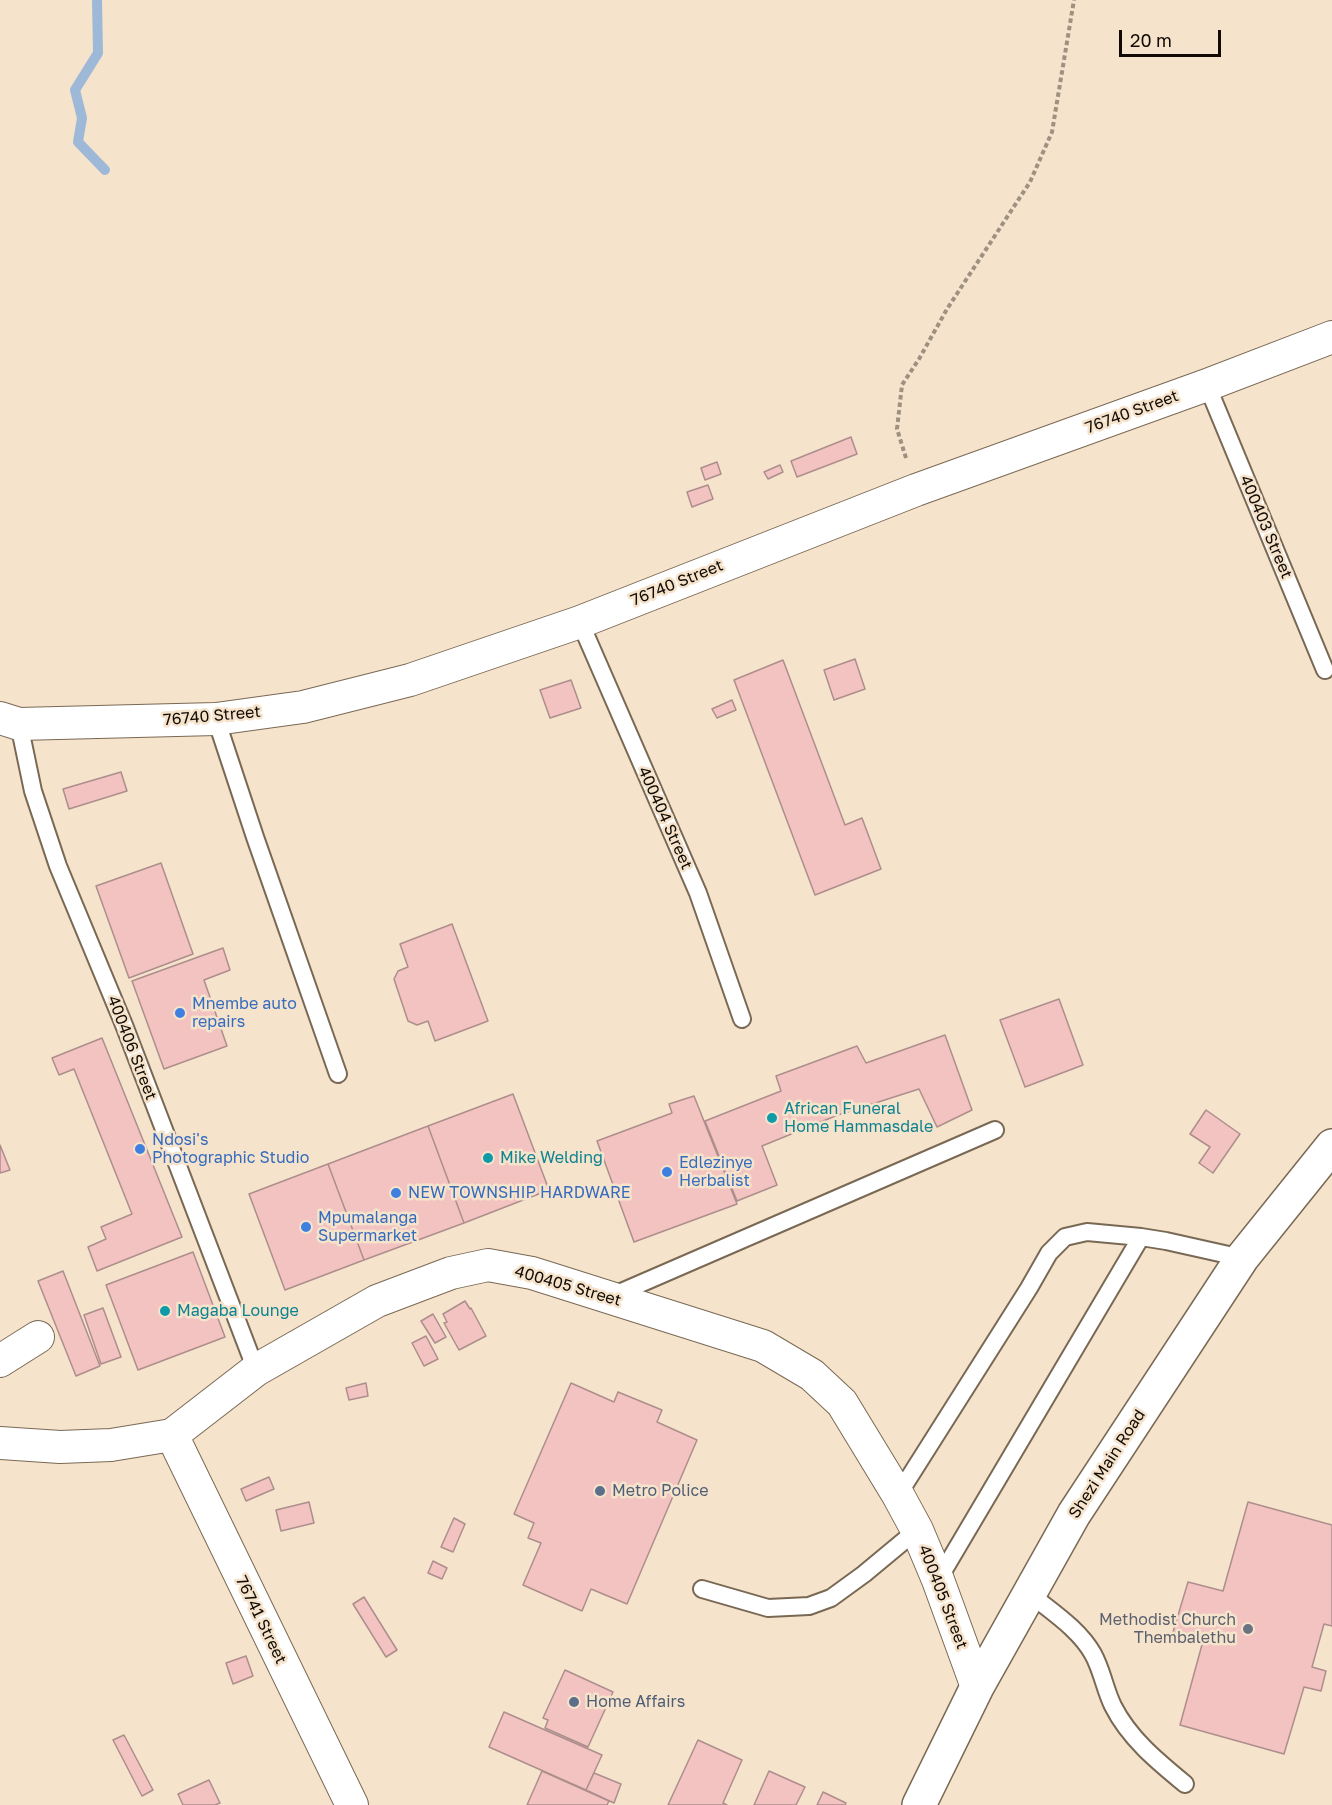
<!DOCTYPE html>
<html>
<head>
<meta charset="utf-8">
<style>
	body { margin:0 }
	#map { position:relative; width:1332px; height:1805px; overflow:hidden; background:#f6e3cc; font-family:"Golos Text",sans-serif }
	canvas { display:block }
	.scale { position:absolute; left:1119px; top:30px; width:102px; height:27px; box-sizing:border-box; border:3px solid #110b04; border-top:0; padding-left:8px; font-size:18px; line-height:21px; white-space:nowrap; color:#110b04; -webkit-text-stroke:4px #f6e3cc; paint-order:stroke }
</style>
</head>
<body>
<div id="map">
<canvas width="1332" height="1805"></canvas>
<div class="scale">20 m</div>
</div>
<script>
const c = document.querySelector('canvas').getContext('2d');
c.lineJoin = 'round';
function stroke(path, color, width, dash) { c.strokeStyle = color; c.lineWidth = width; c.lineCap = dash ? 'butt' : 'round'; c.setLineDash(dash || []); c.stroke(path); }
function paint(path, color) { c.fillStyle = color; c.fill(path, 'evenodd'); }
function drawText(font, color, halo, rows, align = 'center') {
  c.font = font + ' "Golos Text",sans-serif'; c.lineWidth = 5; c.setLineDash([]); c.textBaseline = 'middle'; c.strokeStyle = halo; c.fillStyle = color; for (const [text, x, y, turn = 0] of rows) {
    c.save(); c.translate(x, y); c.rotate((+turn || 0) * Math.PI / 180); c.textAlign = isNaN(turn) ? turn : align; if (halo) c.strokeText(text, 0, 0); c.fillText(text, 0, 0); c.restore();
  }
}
const stream = new Path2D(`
	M 97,0 L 98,53 L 75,90 L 82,118 L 78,142 L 105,170`);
const building = new Path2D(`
	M 851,437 L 857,454 L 797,477 L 791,461 Z
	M 717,462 L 721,474 L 705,480 L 701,468 Z
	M 780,465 L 783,472 L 768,479 L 764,472 Z
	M 708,485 L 713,499 L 692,507 L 687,492 Z
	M 855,659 L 865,689 L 834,700 L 824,670 Z
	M 783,660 L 845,825 L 862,818 L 881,869 L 815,895 L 734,680 Z
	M 571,680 L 581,708 L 550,718 L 540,690 Z
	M 732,700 L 736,710 L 717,718 L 712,709 Z
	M 121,772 L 127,791 L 69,809 L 63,789 Z
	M 161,863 L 193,954 L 129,978 L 96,886 Z
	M 452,924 L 488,1021 L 435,1041 L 428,1021 L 417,1025 L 408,1021 L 394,979 L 398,971 L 408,967 L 400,944 Z
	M 223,948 L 230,970 L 204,980 L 227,1046 L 164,1069 L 132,981 Z
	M 1059,999 L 1083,1065 L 1025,1087 L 1000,1020 Z
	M 945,1035 L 972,1110 L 937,1127 L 919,1089 L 838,1115 L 762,1146 L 777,1185 L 737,1201 L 705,1121 L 781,1091 L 776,1076 L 857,1046 L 866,1063 Z
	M 102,1038 L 182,1237 L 97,1271 L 88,1247 L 106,1239 L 101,1227 L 132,1214 L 74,1069 L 59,1075 L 52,1058 Z
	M 513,1094 L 549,1190 L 464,1223 L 428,1126 Z
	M 694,1096 L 737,1204 L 634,1242 L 597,1141 L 672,1113 L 669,1104 Z
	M 1206,1110 L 1240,1134 L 1213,1173 L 1199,1163 L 1210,1147 L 1190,1134 Z
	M 428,1126 L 464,1223 L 364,1260 L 328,1164 Z
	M 0,1145 L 10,1170 L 0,1173 Z
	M 328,1164 L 364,1260 L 285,1290 L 249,1194 Z
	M 193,1252 L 225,1337 L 138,1370 L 106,1285 Z
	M 63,1271 L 100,1366 L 76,1376 L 38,1281 Z
	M 465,1301 L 470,1309 L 471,1308 L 486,1336 L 459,1350 L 444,1323 L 447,1322 L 443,1314 Z
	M 103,1308 L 121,1357 L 101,1364 L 84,1315 Z
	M 433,1314 L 446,1337 L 435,1343 L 421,1321 Z
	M 426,1336 L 438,1359 L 424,1366 L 412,1343 Z
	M 366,1383 L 368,1396 L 349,1400 L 346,1388 Z
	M 571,1383 L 614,1402 L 618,1392 L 662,1410 L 657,1422 L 697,1440 L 627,1604 L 591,1589 L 582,1611 L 523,1585 L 541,1543 L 528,1538 L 534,1523 L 514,1514 Z
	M 269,1477 L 274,1489 L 246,1501 L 241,1489 Z
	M 309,1502 L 314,1523 L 281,1531 L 276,1510 Z
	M 1248,1502 L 1332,1525 L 1332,1626 L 1324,1624 L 1312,1667 L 1326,1671 L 1321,1691 L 1304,1687 L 1284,1754 L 1180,1725 L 1203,1641 L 1173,1632 L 1188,1582 L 1223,1591 Z
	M 454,1518 L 465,1524 L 453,1552 L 441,1547 Z
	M 433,1561 L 447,1568 L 442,1579 L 428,1573 Z
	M 364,1597 L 397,1650 L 386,1657 L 353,1604 Z
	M 246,1656 L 253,1676 L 233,1684 L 226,1663 Z
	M 565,1670 L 613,1692 L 588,1747 L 545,1728 L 548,1720 L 543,1718 Z
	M 504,1712 L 602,1755 L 586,1790 L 489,1747 Z
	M 124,1735 L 153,1790 L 142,1796 L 113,1740 Z
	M 698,1740 L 742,1760 L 723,1803 L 727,1805 L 668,1805 Z
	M 542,1771 L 609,1801 L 607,1805 L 527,1805 Z
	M 769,1771 L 805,1787 L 796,1805 L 754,1805 Z
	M 594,1773 L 621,1784 L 614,1803 L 586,1790 Z
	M 209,1780 L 220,1803 L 215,1805 L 183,1805 L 178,1794 Z
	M 823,1792 L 846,1803 L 845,1805 L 817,1805 Z`);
const path = new Path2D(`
	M 906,458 L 897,429 L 902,385 L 919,359 L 947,309 L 1030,182 L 1052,132 L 1074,0`);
const service = new Path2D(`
	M 1207,385 L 1325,670
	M 580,622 L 698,893 L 742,1019
	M 216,719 L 255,837 L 338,1074
	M 19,724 L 33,791 L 58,866 L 124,1025 L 256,1370
	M 612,1296 L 995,1130
	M 898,1495 L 1029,1288 L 1049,1253 L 1065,1237 L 1087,1232 L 1141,1237
	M 938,1580 L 1141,1237 L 1166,1241 L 1242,1258
	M 702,1589 L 768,1608 L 809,1606 L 831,1598 L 864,1574 L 917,1530
	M 1030,1594 C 1052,1612 1079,1629 1093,1654 C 1102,1670 1105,1690 1113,1706 C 1129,1738 1157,1761 1185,1784`);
const minor = new Path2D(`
	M 0,718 L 19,724 L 216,719 L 303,707 L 410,680 L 580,622 L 916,490 L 1207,385 L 1332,337
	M 0,1361 L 38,1337
	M 172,1435 L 352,1805
	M 0,1443 L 60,1447 L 111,1445 L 172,1435 L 256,1370 L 377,1301 L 451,1273 L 488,1265 L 532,1273 L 763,1346 L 812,1375 L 842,1403 L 898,1495 L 917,1530 L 938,1580 L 977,1687`);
const tertiary = new Path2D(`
	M 919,1805 L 977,1687 L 1074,1514 L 1242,1258 L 1332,1146`);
const markers = [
	[180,1013,6,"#3f7fe0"],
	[772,1118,6,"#0f9aa8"],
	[140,1149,6,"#3f7fe0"],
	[488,1158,6,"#0f9aa8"],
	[667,1172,6,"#3f7fe0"],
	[396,1193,6,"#3f7fe0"],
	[306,1227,6,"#3f7fe0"],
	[165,1311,6,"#0f9aa8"],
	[600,1491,6,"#5c6f8a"],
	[1248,1629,6,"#6b7280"],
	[574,1702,6,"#5c6f8a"]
];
const streetNames = [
	["76740 Street",1132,412,-20],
	["400403 Street",1266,527,67],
	["76740 Street",677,583,-22],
	["76740 Street",212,716,-5],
	["400404 Street",665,818,66],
	["400406 Street",132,1048,69],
	["400405 Street",568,1286,16],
	["Shezi Main Road",1107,1464,-57],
	["400405 Street",943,1597,69],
	["76741 Street",261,1620,64]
];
const shopNames = [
	["Mnembe auto",192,1004],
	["repairs",192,1022],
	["Ndosi's",152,1140],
	["Photographic Studio",152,1158],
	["Edlezinye",679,1163],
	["Herbalist",679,1181],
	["NEW TOWNSHIP HARDWARE",408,1193],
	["Mpumalanga",318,1218],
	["Supermarket",318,1236]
];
const cultureNames = [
	["African Funeral",784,1109],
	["Home Hammasdale",784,1127],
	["Mike Welding",500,1158],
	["Magaba Lounge",177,1311]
];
const serviceNames = [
	["Metro Police",612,1491],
	["Home Affairs",586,1702]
];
const worshipNames = [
	["Methodist Church",1236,1620],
	["Thembalethu",1236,1638]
];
stroke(stream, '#9eb9d8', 10);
paint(building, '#f2c3c0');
stroke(building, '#ad8e8c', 1.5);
stroke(service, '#796954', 20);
stroke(minor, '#796954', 34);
stroke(tertiary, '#796954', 36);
stroke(path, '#9f9180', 4, [4.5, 3]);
stroke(service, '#fff', 16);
stroke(minor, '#fff', 32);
stroke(tertiary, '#fff', 33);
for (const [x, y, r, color] of markers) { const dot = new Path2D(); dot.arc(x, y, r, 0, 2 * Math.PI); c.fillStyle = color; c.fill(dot); stroke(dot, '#f6e3cc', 2); }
drawText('16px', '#110b04', '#f6e3cc', streetNames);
drawText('16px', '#366cbe', '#f6e3cc', shopNames, 'left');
drawText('16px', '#0d838f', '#f6e3cc', cultureNames, 'left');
drawText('16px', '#4e5e75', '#f6e3cc', serviceNames, 'left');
drawText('16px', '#5b616d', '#f6e3cc', worshipNames, 'right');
</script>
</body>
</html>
